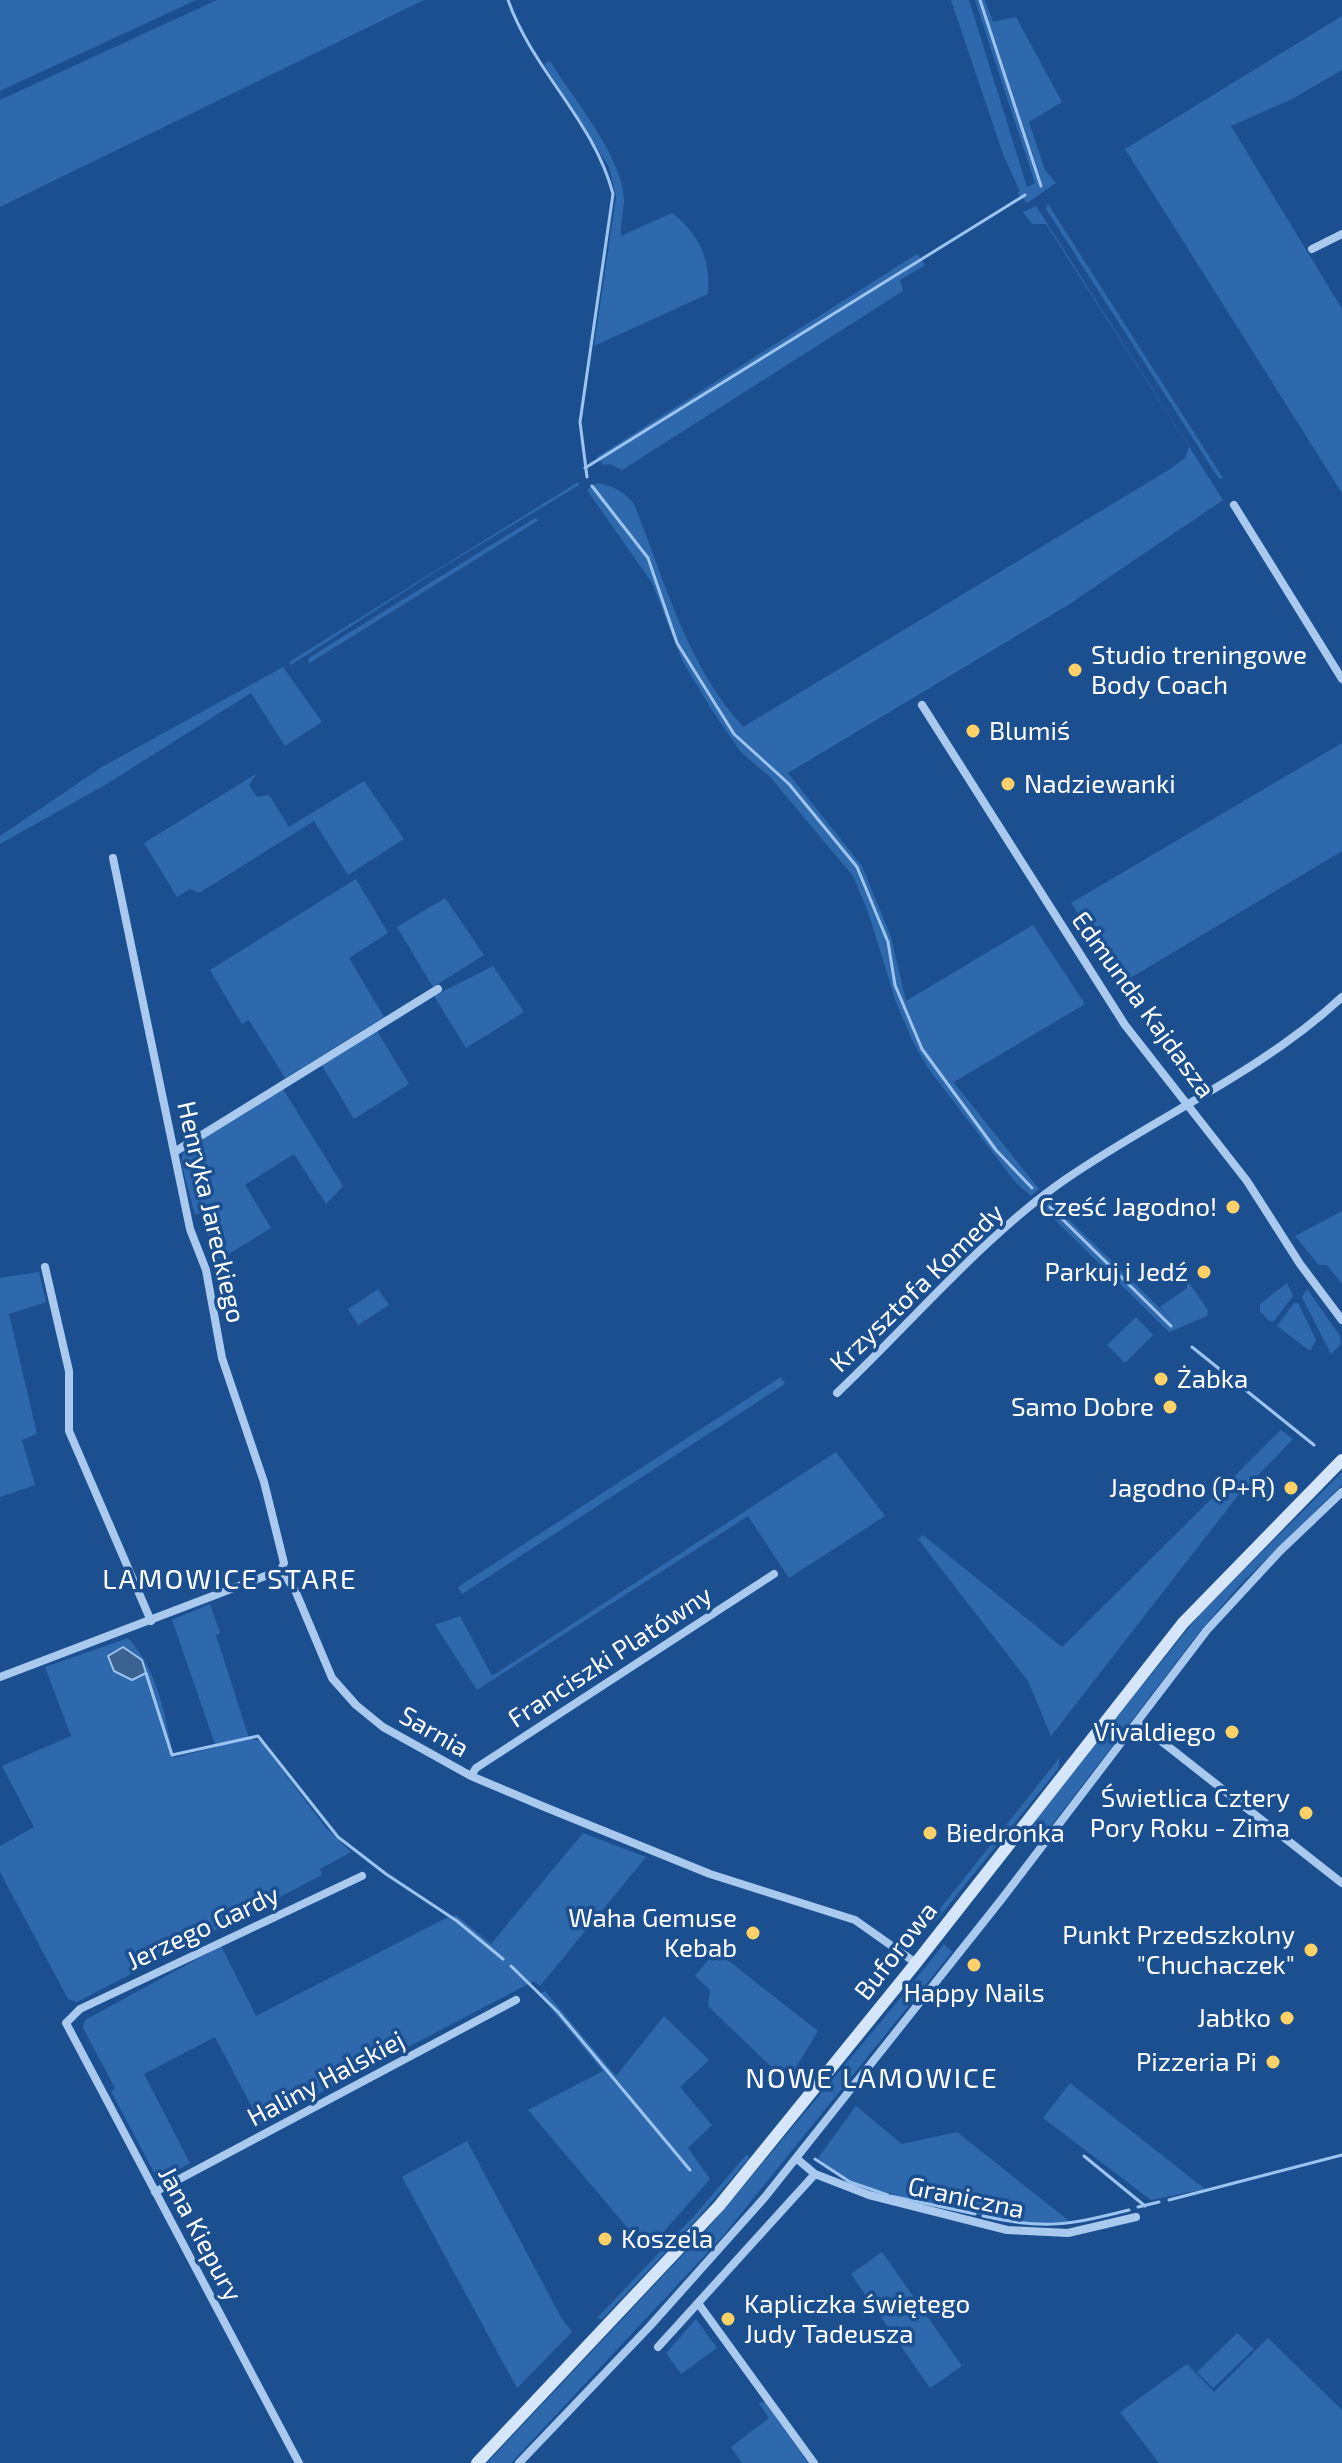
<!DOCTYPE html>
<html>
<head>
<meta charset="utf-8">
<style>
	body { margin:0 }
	canvas { display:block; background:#1b4f8f }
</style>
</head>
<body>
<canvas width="1342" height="2463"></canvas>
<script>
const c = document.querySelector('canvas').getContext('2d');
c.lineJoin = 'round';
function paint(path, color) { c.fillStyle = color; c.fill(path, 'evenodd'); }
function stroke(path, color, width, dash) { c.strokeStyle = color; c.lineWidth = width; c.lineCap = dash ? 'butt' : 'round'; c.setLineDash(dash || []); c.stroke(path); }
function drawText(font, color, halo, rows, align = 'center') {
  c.font = font + ' "Exo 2",sans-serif'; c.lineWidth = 7; c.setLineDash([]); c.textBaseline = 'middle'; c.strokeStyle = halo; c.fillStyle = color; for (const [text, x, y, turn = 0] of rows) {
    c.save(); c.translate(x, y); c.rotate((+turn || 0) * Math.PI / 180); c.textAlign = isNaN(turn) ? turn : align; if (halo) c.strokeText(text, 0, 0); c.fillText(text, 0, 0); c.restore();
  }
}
const green = new Path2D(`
	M 0,0 L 196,0 L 0,91 Z
	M 217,0 L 424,0 L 0,207 L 0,100 Z
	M 951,0 L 969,0 L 1027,187 L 1035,183 L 975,0 L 985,0 L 993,22 L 1016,17 L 1062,102 L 1029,122 L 1045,170 L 1056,183 L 1027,203 L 1017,193 L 1020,191 L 1004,157 Z
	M 1342,16 L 1342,70 L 1292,99 L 1231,126 L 1342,309 L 1342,493 L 1125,149 Z
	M 550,61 C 571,96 623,157 624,199 C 624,211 620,223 621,236 L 672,213 C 699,234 711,259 708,294 L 594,346 L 616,197 L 609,167 L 544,64 Z
	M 1048,204 L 1223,478 L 1219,479 L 1046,209 Z
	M 1036,206 L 1223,500 L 1068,605 L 788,773 L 862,866 L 891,937 L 906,1001 L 1033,925 L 1085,1004 L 954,1082 L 943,1069 L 1039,1189 L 1031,1196 L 1016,1183 L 928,1068 L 913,1042 L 896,1002 L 868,912 L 853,876 L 771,778 L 740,751 L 710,707 L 682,660 L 652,583 L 587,490 L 597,483 C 613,486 624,491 634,504 C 665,581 686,664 743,727 L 1167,471 L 1185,458 L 1189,447 L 1046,224 L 1032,224 L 1023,212 Z
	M 917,254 L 925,265 L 900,280 L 903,291 L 622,470 L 610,464 L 604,465 L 597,457 Z
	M 578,482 L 579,485 L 435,572 L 291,665 L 289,662 Z
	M 535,518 L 539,520 L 308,664 L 309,658 L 331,644 Z
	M 283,667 L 322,722 L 285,746 L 251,693 L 105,785 L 0,844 L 0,836 L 102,767 Z
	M 1342,743 L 1342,851 L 1122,983 L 1071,903 Z
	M 256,774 L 249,785 L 257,797 L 269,795 L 289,827 L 364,781 L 404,839 L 348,875 L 314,821 L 199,893 L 190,889 L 177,897 L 144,843 Z
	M 356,879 L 388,933 L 349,958 L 384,1017 L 285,1078 L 249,1020 L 242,1024 L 210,970 Z
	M 445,898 L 484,955 L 433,987 L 397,927 Z
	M 493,966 L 524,1012 L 466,1048 L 434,996 Z
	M 377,1031 L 409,1084 L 354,1119 L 321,1064 Z
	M 283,1089 L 343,1186 L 326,1204 L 294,1154 L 245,1185 L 271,1228 L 221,1259 L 213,1256 L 202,1212 L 195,1215 L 181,1162 L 184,1150 Z
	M 1050,1201 L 1175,1323 L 1160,1307 L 1187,1288 L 1187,1280 L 1208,1310 L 1207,1316 L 1169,1332 L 1044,1209 Z
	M 1342,1211 L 1342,1284 L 1327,1265 L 1319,1265 L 1295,1236 Z
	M 39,1272 L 46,1302 L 9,1314 L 37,1434 L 22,1440 L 35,1485 L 0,1497 L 0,1278 Z
	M 1287,1283 L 1293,1296 L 1274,1321 L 1269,1321 L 1260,1311 L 1260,1304 Z
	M 378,1289 L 389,1305 L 358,1325 L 348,1309 Z
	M 1307,1289 L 1340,1336 L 1341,1344 L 1331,1354 L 1302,1297 Z
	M 1294,1303 L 1298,1303 L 1316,1340 L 1310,1351 L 1277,1326 Z
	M 1136,1317 L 1153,1335 L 1125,1363 L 1107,1345 Z
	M 781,1377 L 785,1384 L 462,1594 L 458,1587 Z
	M 1281,1430 L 1293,1439 L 1236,1498 L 1051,1736 L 1028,1681 L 918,1539 L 923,1535 L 1062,1647 Z
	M 836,1452 L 885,1516 L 789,1578 L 748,1516 L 477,1690 L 435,1625 L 460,1616 L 492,1676 Z
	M 1342,1472 L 1342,1485 L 1240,1585 L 1201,1630 L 1041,1839 L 1027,1837 L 1041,1811 L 1200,1614 Z
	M 210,1604 L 220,1633 L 216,1635 L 249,1738 L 260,1741 L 326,1828 L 351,1852 L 320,1869 L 322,1875 L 77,2002 L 68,1999 L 0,1872 L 0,1846 L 34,1827 L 2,1766 L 71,1736 L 45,1667 L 128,1638 C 159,1673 164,1713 174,1758 L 216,1747 L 172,1620 Z
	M 1060,1757 L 1058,1769 L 935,1922 L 932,1919 Z
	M 583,1833 L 646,1857 L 540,1986 L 534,1981 L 261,2124 L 215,2037 L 144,2074 L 190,2163 L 165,2177 L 156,2176 L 111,2091 L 115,2088 L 83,2028 L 85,2020 L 221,1946 L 256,2016 L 446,1918 L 456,1915 L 491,1944 Z
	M 944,1944 L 952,1952 L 723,2236 L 511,2463 L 487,2463 L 711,2225 L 909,1988 L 912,1990 L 910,1986 Z
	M 716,1951 L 818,2031 L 787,2082 L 708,2006 L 710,1990 L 695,1976 Z
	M 545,1991 L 616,2076 L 664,2016 L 709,2060 L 680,2087 L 712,2125 L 688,2148 L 710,2179 L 647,2251 L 528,2110 L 603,2071 L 539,1994 Z
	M 1070,2083 L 1205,2189 L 1151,2200 L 1043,2118 Z
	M 856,2106 L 902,2144 L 957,2132 L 1068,2220 C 1046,2236 866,2192 837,2174 C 831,2170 824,2163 818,2158 Z
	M 467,2141 L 562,2319 L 572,2332 L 517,2388 L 402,2177 Z
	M 747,2154 L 749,2158 L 697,2219 L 602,2319 L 597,2318 L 694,2216 Z
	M 882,2252 L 962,2366 L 930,2388 L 851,2274 Z
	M 696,2319 L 717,2348 L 681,2374 L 666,2353 Z
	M 1237,2333 L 1254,2349 L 1213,2388 L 1197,2372 Z
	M 1268,2338 L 1342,2410 L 1342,2463 L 1159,2463 L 1120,2412 L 1187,2364 L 1214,2392 Z
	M 765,2402 L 808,2463 L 742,2463 L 731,2447 L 769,2418 L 759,2403 Z`);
const water = new Path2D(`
	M 123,1647 L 142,1660 L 146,1673 L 132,1680 L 114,1671 L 108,1656 Z`);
const stream = new Path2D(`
	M 508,0 C 533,71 594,121 613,194 L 580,422 L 587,477
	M 980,0 L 1041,186
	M 585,468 L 1025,195
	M 592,486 L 648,558 L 677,643 L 734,734 L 789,784 L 857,867 L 888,942 L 895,985 L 922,1049 L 996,1150 L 1032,1188
	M 1050,1207 L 1171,1326
	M 1192,1347 L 1314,1445
	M 146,1673 L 172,1755 L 258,1736 L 338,1837 L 386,1874 L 457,1921 L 503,1959
	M 511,1966 L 558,2012 L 690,2170
	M 1084,2156 L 1145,2206
	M 815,2159 L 850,2182 L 888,2195
	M 891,2196 L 975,2214
	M 1169,2200 L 1342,2155
	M 1138,2207 L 1159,2202
	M 983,2216 C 1045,2230 1069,2225 1129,2210`);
const street = new Path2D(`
	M 1312,249 L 1342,234
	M 1234,505 L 1342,679
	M 922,705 L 1125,1025 L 1247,1181 L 1300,1264 L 1342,1320
	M 113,858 L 190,1229 L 206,1270 L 222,1358 L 264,1482 L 284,1563 L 281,1570
	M 176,1151 L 438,989
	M 45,1267 L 69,1371 L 69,1431 L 151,1621
	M 837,1393 C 908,1326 983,1237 1063,1181 C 1155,1117 1259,1074 1342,997
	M 281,1570 L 295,1590 L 332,1678 L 356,1705 L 383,1727 L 471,1776 L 547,1808 L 710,1874 L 855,1920 L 916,1963
	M 0,1677 L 281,1570
	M 1137,1722 L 1342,1883
	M 471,1776 L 476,1768 L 774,1574
	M 796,2158 L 815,2174 L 869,2195 L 1007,2230 L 1068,2233 L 1136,2217
	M 155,2192 L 516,2000
	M 698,2303 L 814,2463
	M 658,2347 L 815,2174
	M 299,2463 L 66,2023 L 80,2009 L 362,1876
	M 519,2463 L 650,2326 L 765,2197 L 1001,1900 L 1207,1630 L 1280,1551 L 1342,1492`);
const secondary = new Path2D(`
	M 477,2463 L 719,2206 L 916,1963 L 1183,1623 L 1342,1460`);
const markers = [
	[1075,670,8,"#ffd166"],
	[973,731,8,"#ffd166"],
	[1008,784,8,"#ffd166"],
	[1233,1207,8,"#ffd166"],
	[1204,1272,8,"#ffd166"],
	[1161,1379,8,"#ffd166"],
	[1170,1407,8,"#ffd166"],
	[1291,1488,8,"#ffd166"],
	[1232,1732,8,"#ffd166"],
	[1306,1813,8,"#ffd166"],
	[930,1833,8,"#ffd166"],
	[753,1933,8,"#ffd166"],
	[1311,1950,8,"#ffd166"],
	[974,1965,8,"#ffd166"],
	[1287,2018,8,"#ffd166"],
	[1273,2062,8,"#ffd166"],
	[605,2239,8,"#ffd166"],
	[728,2319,8,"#ffd166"]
];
const poiNames = [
	["Studio treningowe",1091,655,"left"],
	["Body Coach",1091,685,"left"],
	["Blumiś",989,731,"left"],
	["Nadziewanki",1024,784,"left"],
	["Cześć Jagodno!",1217,1207],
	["Parkuj i Jedź",1188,1272],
	["Żabka",1177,1379,"left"],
	["Samo Dobre",1154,1407],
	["Jagodno (P+R)",1275,1488],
	["Vivaldiego",1216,1732],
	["Świetlica Cztery",1290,1798],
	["Pory Roku - Zima",1290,1828],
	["Biedronka",946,1833,"left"],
	["Waha Gemuse",737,1918],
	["Kebab",737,1948],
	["Punkt Przedszkolny",1295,1935],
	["\"Chuchaczek\"",1295,1965],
	["Happy Nails",974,1993,"center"],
	["Jabłko",1271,2018],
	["Pizzeria Pi",1257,2062],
	["Koszela",621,2239,"left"],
	["Kapliczka świętego",744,2304,"left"],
	["Judy Tadeusza",744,2334,"left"]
];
const streetNames = [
	["Edmunda Kajdasza",1143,1005,54],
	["Henryka Jareckiego",211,1212,77],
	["Krzysztofa Komedy",917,1288,-44],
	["Franciszki Platówny",610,1657,-33],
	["Sarnia",434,1732,30],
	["Jerzego Gardy",203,1928,-25],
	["Buforowa",896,1951,-52],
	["Haliny Halskiej",326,2079,-28],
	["Graniczna",966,2198,12],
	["Jana Kiepury",200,2234,62]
];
const neighbourhoodNames = [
	["LAMOWICE STARE",230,1580],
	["NOWE LAMOWICE",872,2079]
];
paint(green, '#2e69ad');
paint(water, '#3c6290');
stroke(water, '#9cc4f0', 2);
stroke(stream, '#9cc4f0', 3);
stroke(street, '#a9c9ee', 8);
stroke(secondary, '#d6e6fa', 12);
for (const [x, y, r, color] of markers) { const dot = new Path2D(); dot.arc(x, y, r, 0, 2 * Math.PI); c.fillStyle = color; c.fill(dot); stroke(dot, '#1b4f8f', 3); }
drawText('26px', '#fff', '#1b4f8f', poiNames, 'right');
drawText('26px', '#fff', '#1b4f8f', streetNames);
c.letterSpacing = '2px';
drawText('28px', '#fff', '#1b4f8f', neighbourhoodNames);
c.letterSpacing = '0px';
</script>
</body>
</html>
